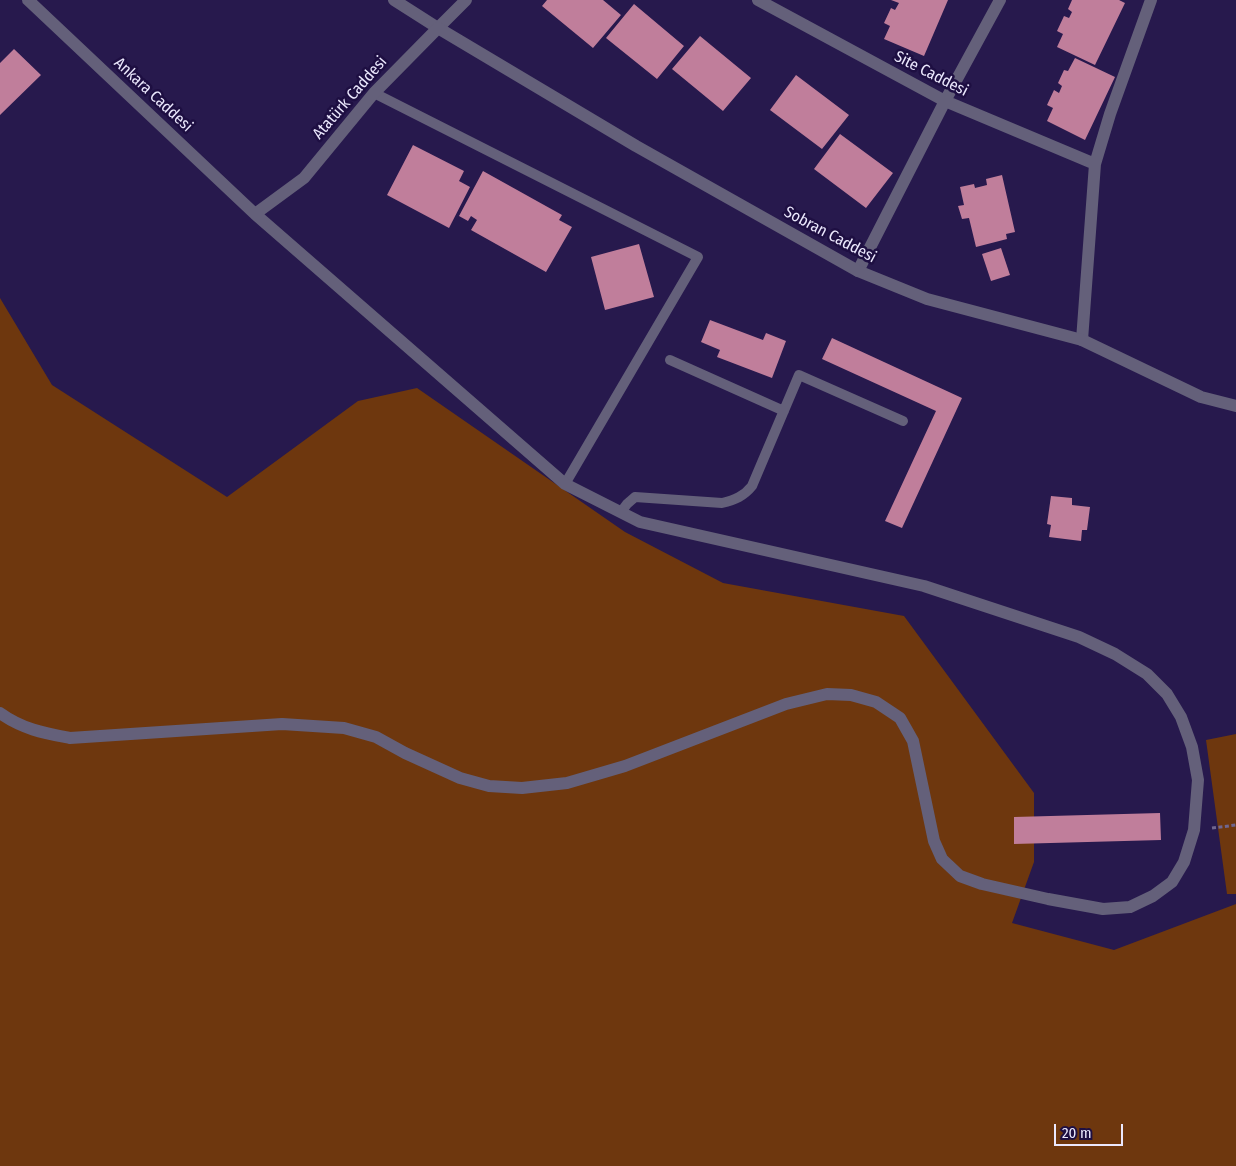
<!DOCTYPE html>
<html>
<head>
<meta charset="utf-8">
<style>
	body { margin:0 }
	#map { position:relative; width:1236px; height:1166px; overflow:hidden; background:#27194d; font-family:"Fira Sans Condensed",sans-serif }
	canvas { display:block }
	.scale { position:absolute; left:1054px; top:1124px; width:69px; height:22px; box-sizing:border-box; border:2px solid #ebe8fd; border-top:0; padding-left:6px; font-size:15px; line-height:18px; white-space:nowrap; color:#ebe8fd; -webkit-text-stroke:4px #1e0f42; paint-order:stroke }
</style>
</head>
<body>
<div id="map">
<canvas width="1236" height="1166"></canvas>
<div class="scale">20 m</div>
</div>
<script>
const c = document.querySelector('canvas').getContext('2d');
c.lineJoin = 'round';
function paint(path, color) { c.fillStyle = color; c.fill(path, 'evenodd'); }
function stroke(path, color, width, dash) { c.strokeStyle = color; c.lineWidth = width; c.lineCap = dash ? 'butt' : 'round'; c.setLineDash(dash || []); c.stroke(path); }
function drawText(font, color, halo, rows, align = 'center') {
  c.font = font + ' "Fira Sans Condensed",sans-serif'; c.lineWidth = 5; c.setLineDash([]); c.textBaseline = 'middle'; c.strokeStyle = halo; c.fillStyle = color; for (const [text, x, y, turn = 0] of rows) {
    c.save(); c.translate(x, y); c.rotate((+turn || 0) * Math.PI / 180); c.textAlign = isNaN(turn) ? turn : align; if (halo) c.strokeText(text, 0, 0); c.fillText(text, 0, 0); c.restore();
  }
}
const green = new Path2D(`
	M 0,298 L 52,385 L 227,497 L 358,401 L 417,388 L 625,532 L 723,583 L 904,616 L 1034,793 L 1034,862 L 1012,923 L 1114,950 L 1236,904 L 1236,1166 L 0,1166 Z
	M 1236,734 L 1236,894 L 1227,894 L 1206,740 Z`);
const building = new Path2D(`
	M 547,0 L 603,0 L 621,15 L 593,48 L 542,6 Z
	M 891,0 L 948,0 L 924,56 L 884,39 L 890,26 L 884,23 L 891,8 L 895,10 L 899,3 Z
	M 1072,0 L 1119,0 L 1125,3 L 1095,65 L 1057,47 L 1063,34 L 1057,31 L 1064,16 L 1069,18 L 1072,12 L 1068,9 Z
	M 634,4 L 684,46 L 657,79 L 606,38 Z
	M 700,36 L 751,78 L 723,111 L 672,69 Z
	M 14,49 L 41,75 L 0,115 L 0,63 Z
	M 1075,58 L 1115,77 L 1085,140 L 1047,121 L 1053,108 L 1047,105 L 1054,90 L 1059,93 L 1062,86 L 1058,83 L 1064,70 L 1068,71 Z
	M 796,75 L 849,115 L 822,149 L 770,110 Z
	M 840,134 L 893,173 L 866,208 L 814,169 Z
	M 413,145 L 464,171 L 459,181 L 470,187 L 449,228 L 387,195 Z
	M 483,171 L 562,215 L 559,220 L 572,227 L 546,272 L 471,230 L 477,220 L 471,216 L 468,221 L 459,216 Z
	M 1002,175 L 1015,232 L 1006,234 L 1007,239 L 976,247 L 969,218 L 962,219 L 958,206 L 964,205 L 960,187 L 974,184 L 975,188 L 987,185 L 986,179 Z
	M 639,244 L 654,297 L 605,310 L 591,257 Z
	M 1001,248 L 1010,275 L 991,281 L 982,254 Z
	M 710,320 L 763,340 L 766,333 L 786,341 L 772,378 L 717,357 L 720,350 L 701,342 Z
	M 832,338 L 962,398 L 902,528 L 885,521 L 936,411 L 822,359 Z
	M 1051,496 L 1072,498 L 1072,505 L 1090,507 L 1087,530 L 1082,530 L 1081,541 L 1049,537 L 1051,525 L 1047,524 Z
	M 1160,813 L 1161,840 L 1014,844 L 1014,817 Z`);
const path = new Path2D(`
	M 1212,828 L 1236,825`);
const service = new Path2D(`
	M 374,93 L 698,257 L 565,484
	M 670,360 L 784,411
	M 621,512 L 627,504 L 635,497 L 722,503 C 735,500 744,496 752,486 L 799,375 L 903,421`);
const minor = new Path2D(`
	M 394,0 L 438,28 L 466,0
	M 758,0 L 945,101 L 1095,164
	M 858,271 L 945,101 L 1000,0
	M 1082,340 L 1095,164 L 1110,114 L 1151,0`);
const tertiary = new Path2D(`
	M 255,214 L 304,178 L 374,93 L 438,28 L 636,146 L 858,271 L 927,299 L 1082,340 L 1201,397 L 1236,406
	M 0,713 C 22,729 44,733 70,738 L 282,724 L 344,728 L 376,737 L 405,753 L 460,778 L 489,786 L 522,788 L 567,783 L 625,766 L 786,704 L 827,694 L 851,695 L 876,702 L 900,718 L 913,741 L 934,841 L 942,859 L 960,876 L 982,884 L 1048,899 L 1103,909 L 1130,907 L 1153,896 L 1172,882 L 1184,862 L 1194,830 L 1198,780 L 1192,747 L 1181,717 L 1167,694 L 1147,674 L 1115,654 L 1079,637 L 924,586 L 640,522 L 565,484 L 255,214 L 28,0`);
const streetNames = [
	["Site Caddesi",931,74,27],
	["Ankara Caddesi",153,95,43],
	["Atatürk Caddesi",350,98,-49],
	["Sobran Caddesi",830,235,28]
];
paint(green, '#6e370e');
paint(building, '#c07e9b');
stroke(path, '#70668f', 3, [4, 2.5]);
stroke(service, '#64607a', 10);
stroke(minor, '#64607a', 12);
stroke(tertiary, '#64607a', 12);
drawText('16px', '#ebe8fd', '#1e0f42', streetNames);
</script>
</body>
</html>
